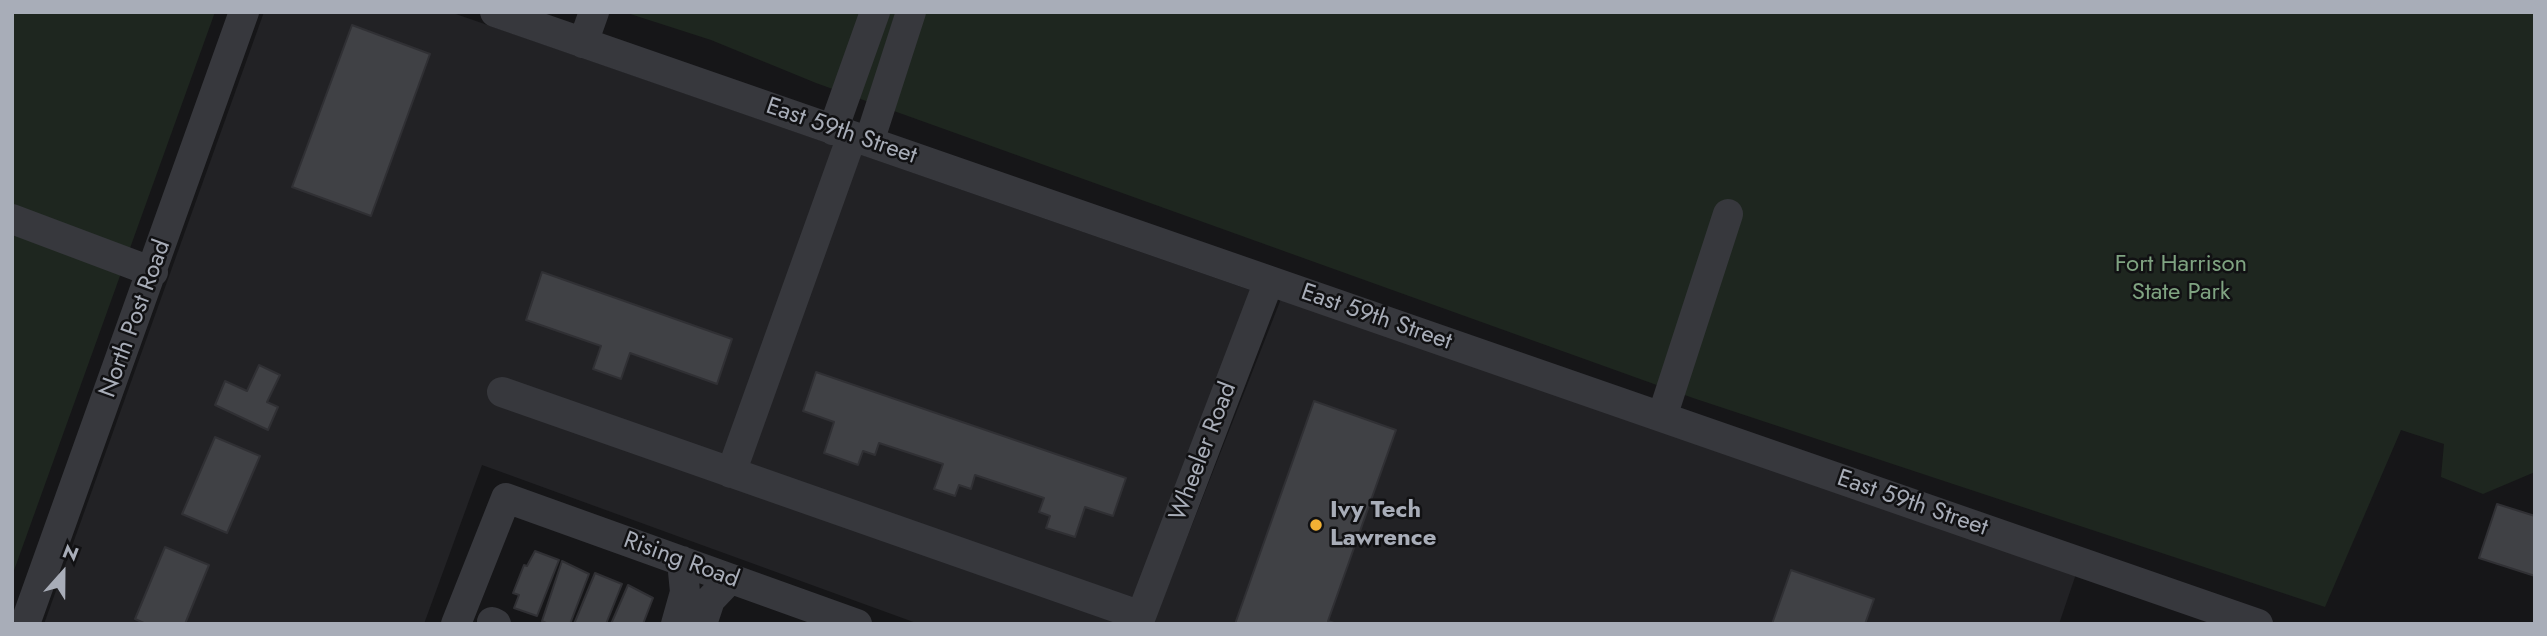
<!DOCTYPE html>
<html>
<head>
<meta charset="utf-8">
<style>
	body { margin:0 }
	#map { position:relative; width:2547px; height:636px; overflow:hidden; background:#161618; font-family:Jost,sans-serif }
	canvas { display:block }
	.frame { position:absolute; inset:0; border:14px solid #a8adb8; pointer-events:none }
	.north { position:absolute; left:28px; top:538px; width:70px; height:70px; -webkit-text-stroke:5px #111113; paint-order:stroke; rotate:21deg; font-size:19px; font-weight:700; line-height:28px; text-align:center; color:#a8adb8 }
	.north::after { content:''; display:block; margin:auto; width:24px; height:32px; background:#a8adb8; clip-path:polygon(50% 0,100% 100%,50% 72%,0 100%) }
</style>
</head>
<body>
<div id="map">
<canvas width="2547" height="636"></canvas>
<div class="frame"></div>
<div class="north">N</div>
</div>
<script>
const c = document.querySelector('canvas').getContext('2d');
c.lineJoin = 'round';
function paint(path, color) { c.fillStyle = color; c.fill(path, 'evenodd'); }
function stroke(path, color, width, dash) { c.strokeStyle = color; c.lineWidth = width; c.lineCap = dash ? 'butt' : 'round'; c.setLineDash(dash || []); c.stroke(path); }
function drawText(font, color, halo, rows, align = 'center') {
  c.font = font + ' Jost,sans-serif'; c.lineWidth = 5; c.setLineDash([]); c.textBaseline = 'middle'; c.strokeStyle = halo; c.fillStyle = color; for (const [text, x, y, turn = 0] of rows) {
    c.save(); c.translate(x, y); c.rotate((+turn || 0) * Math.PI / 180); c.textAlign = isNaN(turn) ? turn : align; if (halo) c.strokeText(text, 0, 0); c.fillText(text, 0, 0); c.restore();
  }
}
const built = new Path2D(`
	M 264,12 L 450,12 L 1253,291 L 1127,624 L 919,624 L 482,465 L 424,624 L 44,624 Z
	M 1281,299 L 2076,574 L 2059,624 L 1153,624 Z`);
const green = new Path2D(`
	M 12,12 L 215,12 L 12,576 Z
	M 624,12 L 2535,12 L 2535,472 L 2483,494 L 2441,477 L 2444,444 L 2401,430 L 2325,607 L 1693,398 L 816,83 L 711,40 Z`);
const building = new Path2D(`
	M 352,25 L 430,54 L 371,216 L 292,187 Z
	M 542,272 L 732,339 L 717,384 L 630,353 L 621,379 L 593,369 L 601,346 L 526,320 Z
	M 259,365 L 280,375 L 267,402 L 278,407 L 268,430 L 215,405 L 225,381 L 247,391 Z
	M 816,372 L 1126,478 L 1113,516 L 1085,507 L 1075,537 L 1046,528 L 1050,516 L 1039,512 L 1044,498 L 975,475 L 971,489 L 959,485 L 955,496 L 934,489 L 943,464 L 879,443 L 875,455 L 863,451 L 858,465 L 824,453 L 834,422 L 803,411 Z
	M 1314,401 L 1396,430 L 1328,621 L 1337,624 L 1235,624 Z
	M 215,437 L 260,456 L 227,533 L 182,514 Z
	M 2497,504 L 2535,516 L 2535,576 L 2479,558 Z
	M 165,547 L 209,565 L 185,624 L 146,624 L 135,619 Z
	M 535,551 L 559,560 L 537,616 L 514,608 L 519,595 L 513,593 L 524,565 L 527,566 Z
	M 562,561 L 589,574 L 570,624 L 548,624 L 542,621 Z
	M 1791,570 L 1874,599 L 1865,624 L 1772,624 Z
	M 595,573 L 622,584 L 606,624 L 574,624 Z
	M 628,585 L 653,598 L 643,624 L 611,624 Z`);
const minor = new Path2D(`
	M 495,12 L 2258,624
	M 583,43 L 594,12
	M 833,130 L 875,12
	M 869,142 L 911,12
	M 12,219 L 153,272
	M 502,392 L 1141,616
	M 1662,417 L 1728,214
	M 731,473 L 852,136
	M 492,622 L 496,624
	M 25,624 L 244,12
	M 456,624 L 506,498 L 857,624
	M 676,624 L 685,592 L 682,561
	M 702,624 L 710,600 L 730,579
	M 1138,624 L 1269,281`);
const markers = [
	[1316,525,7,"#f2b134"]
];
const streetNames = [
	["East 59th Street",841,132,19],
	["East 59th Street",1376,318,19],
	["North Post Road",136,319,-70],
	["Wheeler Road",1204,452,-69],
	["East 59th Street",1912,504,19],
	["Rising Road",681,561,20]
];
const parkNames = [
	["Fort Harrison",2181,265],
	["State Park",2181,293]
];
const poiNames = [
	["Ivy Tech",1330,511],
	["Lawrence",1330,539]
];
paint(built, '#222225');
paint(green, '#1e261f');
paint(building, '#404145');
stroke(building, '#303034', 2);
stroke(minor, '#37383d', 30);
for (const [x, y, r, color] of markers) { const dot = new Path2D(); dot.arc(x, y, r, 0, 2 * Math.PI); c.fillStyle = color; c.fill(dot); stroke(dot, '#111113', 2.5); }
drawText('24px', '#a8adb8', '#111113', streetNames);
drawText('24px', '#7fa381', '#111113', parkNames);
drawText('bold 24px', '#a8adb8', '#111113', poiNames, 'left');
</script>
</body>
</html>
